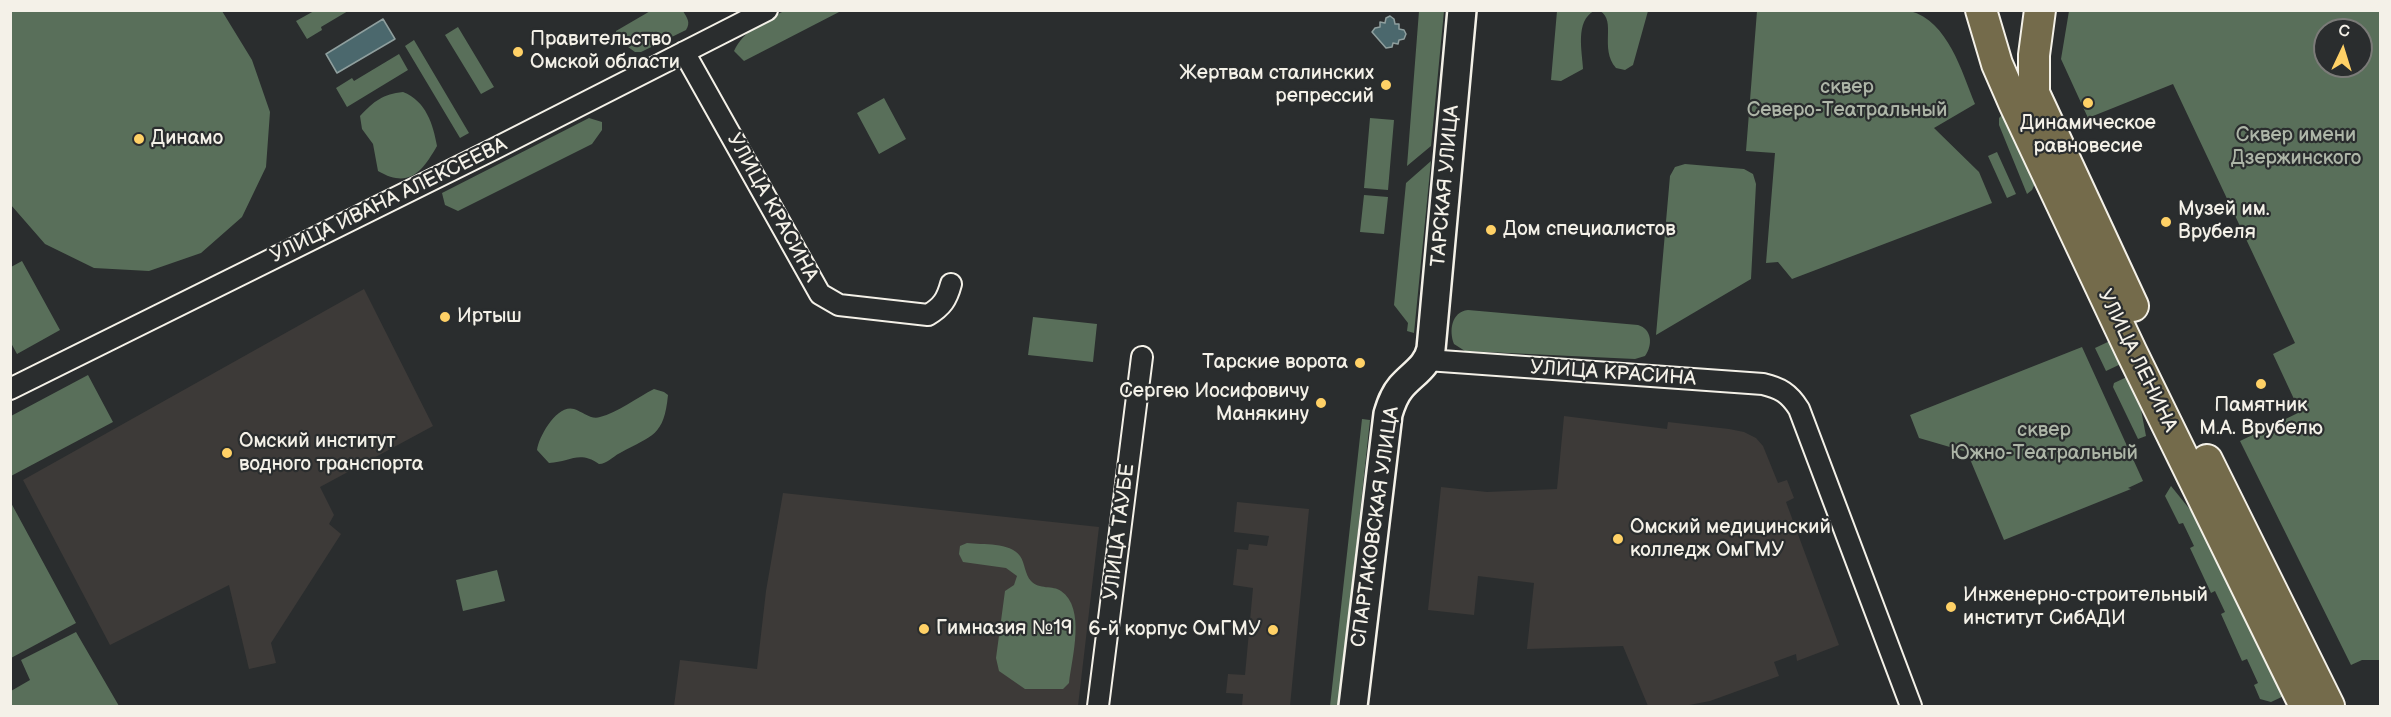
<!DOCTYPE html>
<html>
<head>
<meta charset="utf-8">
<style>
	body { margin:0 }
	#map { position:relative; width:2391px; height:717px; overflow:hidden; background:#2a2d2e; font-family:"Balsamiq Sans",sans-serif }
	canvas { display:block }
	.frame { position:absolute; inset:0; border:12px solid #f4f1e8; pointer-events:none }
	.north { position:absolute; left:2313px; top:18px; width:60px; height:60px; box-sizing:border-box; background:#2a2d2e; border:2px solid #7b7b78; border-radius:50%; rotate:4deg; font-size:16px; font-weight:700; line-height:24px; text-align:center; color:#f4f1e8 }
	.north::after { content:''; display:block; margin:auto; width:21px; height:27px; background:#ffd166; clip-path:polygon(50% 0,100% 100%,50% 72%,0 100%) }
</style>
</head>
<body>
<div id="map">
<canvas width="2391" height="717"></canvas>
<div class="frame"></div>
<div class="north">С</div>
</div>
<script>
const c = document.querySelector('canvas').getContext('2d');
c.lineJoin = 'round';
function paint(path, color) { c.fillStyle = color; c.fill(path, 'evenodd'); }
function stroke(path, color, width, dash) { c.strokeStyle = color; c.lineWidth = width; c.lineCap = dash ? 'butt' : 'round'; c.setLineDash(dash || []); c.stroke(path); }
function drawText(font, color, halo, rows, align = 'center') {
  c.font = font + ' "Balsamiq Sans",sans-serif'; c.lineWidth = 4.5; c.setLineDash([]); c.textBaseline = 'middle'; c.strokeStyle = halo; c.fillStyle = color; for (const [text, x, y, turn = 0] of rows) {
    c.save(); c.translate(x, y); c.rotate((+turn || 0) * Math.PI / 180); c.textAlign = isNaN(turn) ? turn : align; if (halo) c.strokeText(text, 0, 0); c.fillText(text, 0, 0); c.restore();
  }
}
const built = new Path2D(`
	M 364,289 L 433,426 L 320,487 L 334,515 L 329,524 L 341,534 L 271,643 L 276,663 L 249,669 L 229,585 L 110,645 L 23,480 Z
	M 1564,416 L 1667,429 L 1668,422 L 1729,429 L 1744,432 L 1756,438 L 1763,446 L 1778,483 L 1787,480 L 1794,498 L 1786,502 L 1839,645 L 1797,661 L 1796,654 L 1774,662 L 1779,676 L 1710,701 L 1684,706 L 1648,706 L 1623,646 L 1527,649 L 1534,583 L 1478,576 L 1474,615 L 1428,610 L 1441,487 L 1487,492 L 1557,489 Z
	M 783,493 L 1099,527 L 1078,706 L 674,706 L 680,660 L 757,669 L 766,591 Z
	M 1237,502 L 1309,509 L 1290,706 L 1242,706 L 1243,694 L 1226,693 L 1228,674 L 1245,675 L 1253,588 L 1233,585 L 1237,549 L 1248,550 L 1249,544 L 1267,546 L 1269,536 L 1234,532 Z`);
const green = new Path2D(`
	M 652,10 L 683,11 C 687,18 691,22 686,30 L 641,52 L 635,52 L 617,39 L 616,31 Z
	M 10,11 L 222,11 L 252,60 L 270,112 L 266,167 L 242,217 L 201,253 L 149,271 L 94,268 L 45,244 L 11,205 Z
	M 314,11 L 314,10 L 348,11 L 321,27 L 322,30 L 307,39 L 296,21 Z
	M 784,11 L 841,11 L 744,61 L 734,51 C 744,30 763,22 784,11 Z
	M 1419,11 L 1444,11 L 1431,146 L 1407,166 Z
	M 1557,11 L 1594,11 C 1575,21 1582,51 1583,69 L 1561,81 L 1551,80 Z
	M 1600,11 L 1648,11 L 1633,65 L 1625,70 L 1616,68 C 1599,48 1617,21 1600,11 Z
	M 1757,11 L 1910,11 C 1948,21 1962,72 1975,104 L 1934,128 L 1979,172 L 1992,203 L 1792,279 L 1778,262 L 1766,263 L 1775,153 L 1746,151 Z
	M 2069,11 L 2380,11 L 2380,660 L 2362,660 L 2351,665 L 2240,441 L 2300,412 L 2273,354 L 2295,343 L 2173,84 L 2088,118 L 2061,59 ZM 2325,30 L 2361,30 L 2361,66 L 2325,66 Z
	M 458,27 L 494,87 L 481,94 L 445,35 Z
	M 414,40 L 469,133 L 460,138 L 405,46 Z
	M 399,54 L 408,70 L 347,107 L 336,88 L 352,78 L 354,81 Z
	M 403,92 C 426,101 433,124 437,146 C 422,172 409,189 378,171 L 373,144 L 362,129 L 360,116 C 374,101 383,94 403,92 Z
	M 884,98 L 906,139 L 879,154 L 857,113 Z
	M 2005,112 L 2038,177 L 2032,190 L 2027,194 L 1999,125 L 1999,118 Z
	M 589,118 L 602,122 L 602,130 L 592,144 L 458,211 L 445,205 L 442,193 Z
	M 1370,118 L 1394,120 L 1388,190 L 1364,188 Z
	M 1997,152 L 2016,194 L 2007,198 L 1988,156 Z
	M 1431,161 L 1414,333 L 1407,331 L 1408,323 L 1394,305 L 1406,183 Z
	M 1685,164 L 1744,169 L 1753,174 L 1756,184 L 1751,279 L 1656,335 L 1670,176 L 1675,167 Z
	M 1364,195 L 1388,197 L 1384,234 L 1360,232 Z
	M 22,261 L 60,330 L 17,354 L 11,343 L 11,267 Z
	M 1468,310 L 1638,325 C 1652,329 1653,345 1645,356 L 1635,359 L 1465,351 L 1454,344 C 1449,331 1451,312 1468,310 Z
	M 1033,317 L 1097,324 L 1093,362 L 1028,355 Z
	M 2112,340 L 2123,363 L 2106,371 L 2095,348 Z
	M 2082,347 L 2143,481 L 2128,488 L 2131,489 L 2004,540 L 1967,452 L 1919,438 L 1910,415 Z
	M 88,375 L 113,422 L 11,476 L 11,416 Z
	M 2129,376 L 2139,399 L 2146,436 L 2138,439 L 2113,387 L 2114,383 Z
	M 654,389 L 664,392 L 668,395 C 664,436 653,435 620,453 C 612,457 607,464 599,464 C 579,450 570,462 549,463 L 537,450 C 539,436 557,404 574,409 C 583,412 591,420 600,417 C 617,413 638,397 654,389 Z
	M 1362,419 L 1370,420 L 1339,706 L 1330,706 Z
	M 2171,486 L 2196,517 L 2286,695 L 2271,702 L 2260,699 L 2254,685 L 2258,683 L 2247,659 L 2242,661 L 2221,614 L 2225,612 L 2215,591 L 2211,593 L 2190,548 L 2194,546 L 2183,523 L 2179,524 L 2165,496 Z
	M 10,501 L 76,623 L 11,658 L 10,658 Z
	M 967,543 C 983,545 1010,542 1020,556 C 1025,563 1025,575 1031,581 C 1039,590 1053,585 1061,591 C 1086,608 1072,657 1069,683 L 1063,689 L 1025,689 L 999,671 L 996,658 L 1005,591 L 1014,585 L 1017,576 L 1006,568 L 963,562 L 959,554 L 960,546 Z
	M 497,570 L 505,601 L 463,611 L 456,580 Z
	M 76,632 L 119,706 L 11,706 L 11,691 L 30,680 L 21,660 Z`);
const water = new Path2D(`
	M 1390,16 L 1394,19 L 1395,24 L 1399,24 L 1399,29 L 1404,30 L 1406,34 L 1404,39 L 1399,40 L 1398,44 L 1393,43 L 1392,47 L 1386,48 L 1372,32 L 1375,28 L 1380,27 L 1380,22 L 1385,23 L 1386,18 Z
	M 383,19 L 395,39 L 337,73 L 326,54 Z`);
const street = new Path2D(`
	M 684,52 L 820,294 L 839,305 L 928,315 C 942,307 947,299 951,284
	M 1427,360 L 1763,384 C 1780,388 1789,393 1799,409 L 1911,706
	M 10,389 L 494,149 L 767,10
	M 1098,706 L 1142,357`);
const secondary = new Path2D(`
	M 1353,706 L 1388,414 C 1391,404 1394,395 1401,387 C 1412,374 1427,367 1431,349 L 1462,10`);
const primary = new Path2D(`
	M 1981,10 L 1997,64 L 2014,103 L 2131,351 L 2305,706
	M 2040,10 L 2034,55 L 2034,93 L 2133,306
	M 2207,460 L 2329,706`);
const markers = [
	[518,52,6,"#ffd166"],
	[1386,85,6,"#ffd166"],
	[2088,103,6,"#ffd166"],
	[139,139,6,"#ffd166"],
	[2166,222,6,"#ffd166"],
	[1491,230,6,"#ffd166"],
	[445,317,6,"#ffd166"],
	[1360,363,6,"#ffd166"],
	[2261,384,6,"#ffd166"],
	[1321,403,6,"#ffd166"],
	[227,453,6,"#ffd166"],
	[1618,539,6,"#ffd166"],
	[1951,607,6,"#ffd166"],
	[924,629,6,"#ffd166"],
	[1273,630,6,"#ffd166"]
];
const poiNames = [
	["Правительство",530,40],
	["Омской области",530,63],
	["Жертвам сталинских",1374,74,"right"],
	["репрессий",1374,97,"right"],
	["Динамическое",2088,124,"center"],
	["равновесие",2088,147,"center"],
	["Динамо",151,139],
	["Музей им.",2178,210],
	["Врубеля",2178,233],
	["Дом специалистов",1503,230],
	["Иртыш",457,317],
	["Тарские ворота",1348,363,"right"],
	["Сергею Иосифовичу",1309,392,"right"],
	["Манякину",1309,415,"right"],
	["Памятник",2261,406,"center"],
	["М.А. Врубелю",2261,429,"center"],
	["Омский институт",239,442],
	["водного транспорта",239,465],
	["Омский медицинский",1630,528],
	["колледж ОмГМУ",1630,551],
	["Инженерно-строительный",1963,596],
	["институт СибАДИ",1963,619],
	["Гимназия №19",936,629],
	["6-й корпус ОмГМУ",1261,630,"right"]
];
const parkNames = [
	["сквер",1847,88],
	["Северо-Театральный",1847,111],
	["Сквер имени",2296,136],
	["Дзержинского",2296,159],
	["сквер",2044,431],
	["Южно-Театральный",2044,454]
];
const streetNames = [
	["ТАРСКАЯ УЛИЦА",1446,186,-85],
	["УЛИЦА ИВАНА АЛЕКСЕЕВА",389,201,-26],
	["УЛИЦА КРАСИНА",772,208,61],
	["УЛИЦА ЛЕНИНА",2137,361,64],
	["УЛИЦА КРАСИНА",1613,374,4],
	["СПАРТАКОВСКАЯ УЛИЦА",1376,527,-82],
	["УЛИЦА ТАУБЕ",1120,532,-83]
];
paint(built, '#3d3a38');
paint(green, '#596f5a');
paint(water, '#4b686d');
stroke(water, '#8f9f9e', 1.5);
stroke(street, '#f4f1e8', 24);
stroke(secondary, '#f4f1e8', 32);
stroke(primary, '#f4f1e8', 34);
stroke(street, '#2a2d2e', 20);
stroke(secondary, '#2a2d2e', 27);
stroke(primary, '#746b4b', 30);
for (const [x, y, r, color] of markers) { const dot = new Path2D(); dot.arc(x, y, r, 0, 2 * Math.PI); c.fillStyle = color; c.fill(dot); stroke(dot, '#2a2d2e', 2); }
drawText('20px', '#f4f1e8', '#2a2d2e', poiNames, 'left');
drawText('20px', '#aeb6a8', '#2a2d2e', parkNames);
drawText('20px', '#f4f1e8', '#2a2d2e', streetNames);
</script>
</body>
</html>
